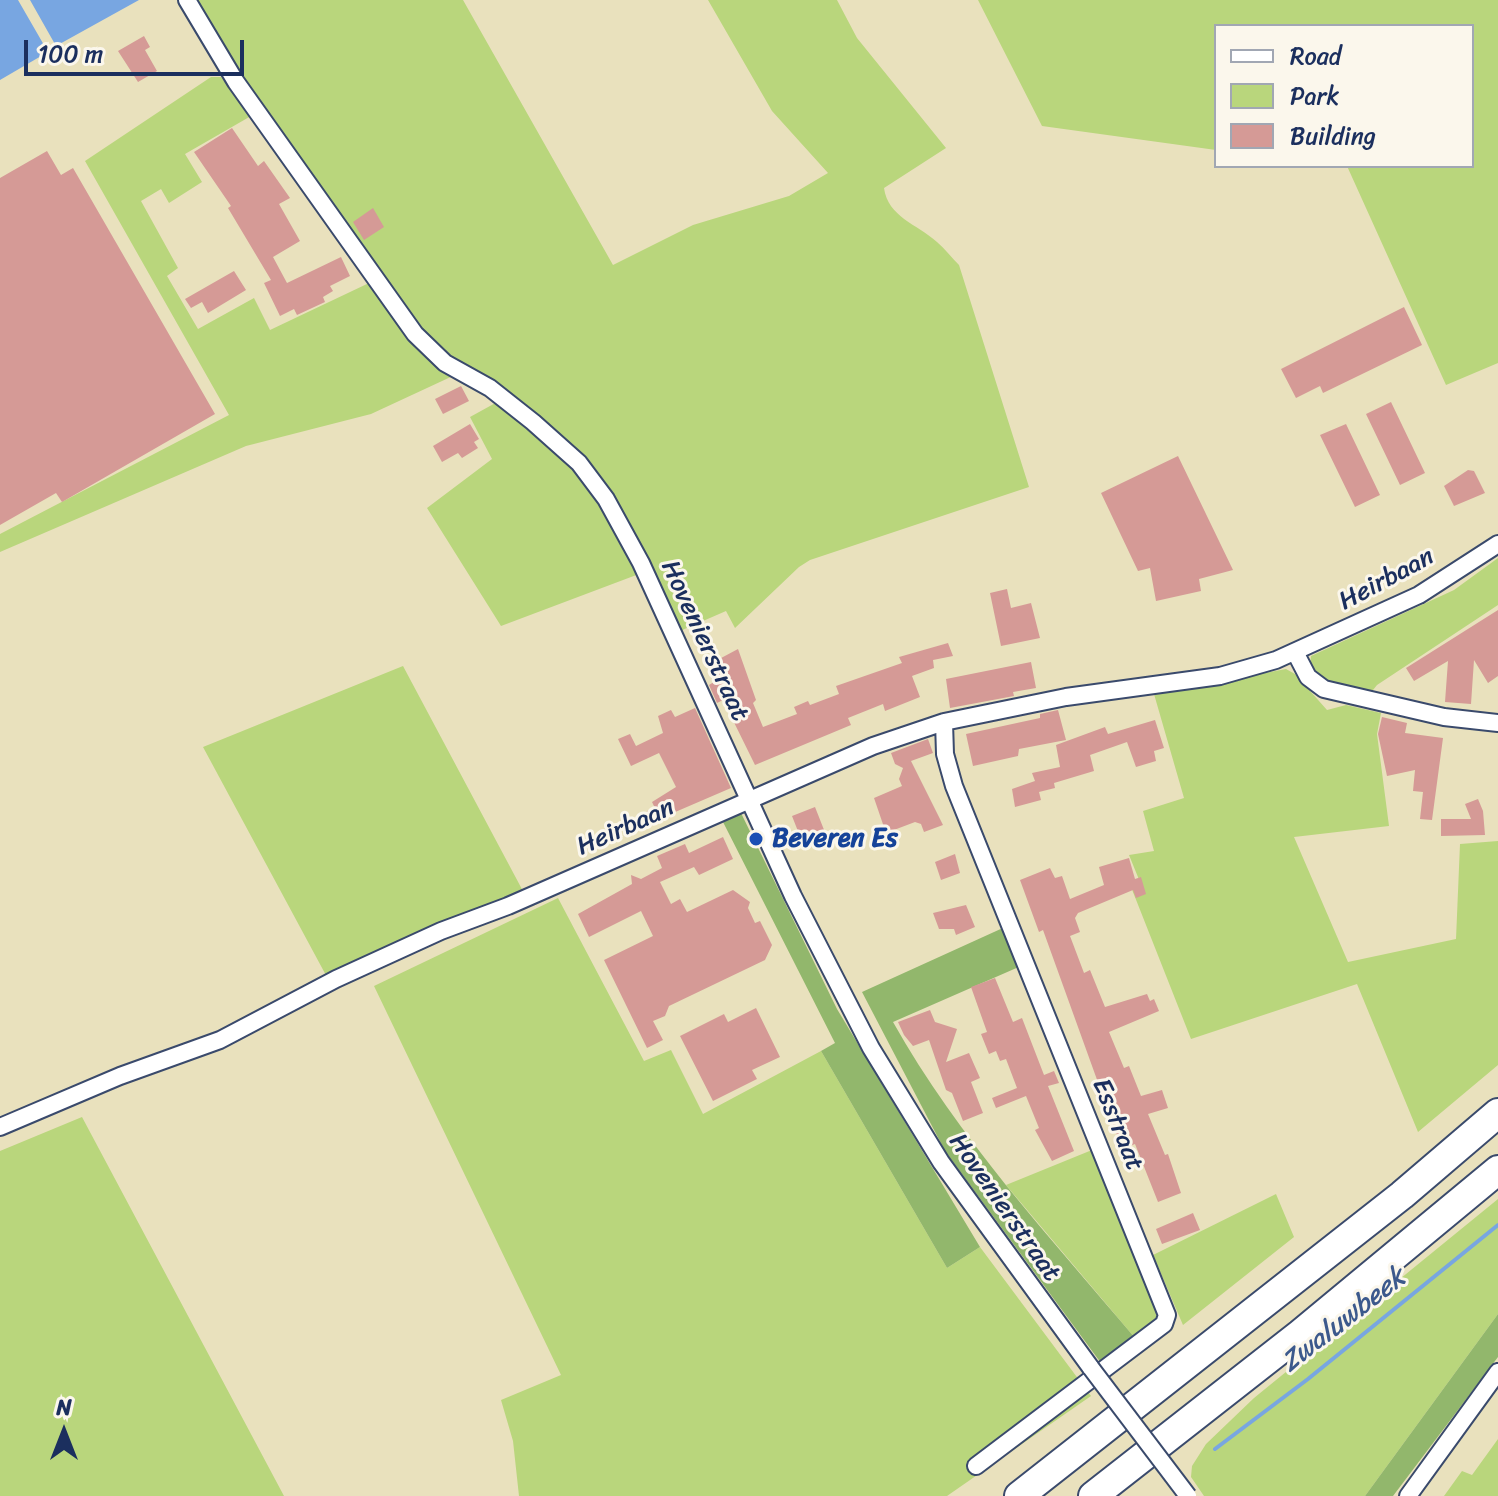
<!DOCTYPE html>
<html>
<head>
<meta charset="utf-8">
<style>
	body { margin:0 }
	#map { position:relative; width:1498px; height:1496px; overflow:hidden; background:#e9e1bd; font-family:Sriracha,sans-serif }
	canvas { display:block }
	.legend { position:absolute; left:1214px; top:24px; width:260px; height:144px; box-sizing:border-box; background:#fbf7ec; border:2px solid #a1a7b3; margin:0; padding:10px 14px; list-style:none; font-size:24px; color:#1b2f5e }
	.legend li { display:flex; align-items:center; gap:16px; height:40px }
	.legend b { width:40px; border:2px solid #a1a7b3 }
	.north { position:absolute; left:24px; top:1392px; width:80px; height:80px; -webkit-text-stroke:6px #fbf7ec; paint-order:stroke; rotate:0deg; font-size:22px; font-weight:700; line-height:32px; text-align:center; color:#1b2f5e }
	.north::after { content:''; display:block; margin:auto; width:28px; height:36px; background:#1b2f5e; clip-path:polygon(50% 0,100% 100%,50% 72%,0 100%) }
	.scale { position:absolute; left:24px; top:40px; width:220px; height:36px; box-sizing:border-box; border:4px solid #1b2f5e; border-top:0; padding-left:10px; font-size:24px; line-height:28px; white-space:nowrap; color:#1b2f5e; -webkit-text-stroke:6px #fbf7ec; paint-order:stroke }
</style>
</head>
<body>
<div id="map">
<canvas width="1498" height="1496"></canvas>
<ul class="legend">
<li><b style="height:10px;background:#fff"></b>Road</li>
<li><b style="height:22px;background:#b9d67c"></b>Park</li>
<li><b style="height:22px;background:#d59a96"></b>Building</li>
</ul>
<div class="north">N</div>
<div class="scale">100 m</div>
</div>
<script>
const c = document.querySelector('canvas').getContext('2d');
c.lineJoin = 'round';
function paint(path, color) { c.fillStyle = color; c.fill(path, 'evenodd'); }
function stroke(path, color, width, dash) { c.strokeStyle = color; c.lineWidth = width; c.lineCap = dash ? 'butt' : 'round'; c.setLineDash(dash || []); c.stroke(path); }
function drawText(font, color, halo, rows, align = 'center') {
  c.font = font + ' Sriracha,sans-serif'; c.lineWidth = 6; c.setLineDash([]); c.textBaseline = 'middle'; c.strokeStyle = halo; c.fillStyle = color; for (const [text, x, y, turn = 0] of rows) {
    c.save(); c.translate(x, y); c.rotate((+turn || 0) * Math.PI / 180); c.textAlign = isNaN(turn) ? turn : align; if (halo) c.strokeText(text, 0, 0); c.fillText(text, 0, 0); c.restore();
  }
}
const green = new Path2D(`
	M 195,0 L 463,0 L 613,265 L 693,225 L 789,196 L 828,173 L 772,111 L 708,0 L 837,0 L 857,38 L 946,148 L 884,188 C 888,217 917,224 937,242 C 945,249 952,258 959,265 L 1029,487 L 810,560 L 799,567 L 735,628 L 726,611 L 680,631 L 569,446 L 502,387 L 441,350 L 420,330 L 243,82 Z
	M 978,0 L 1498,0 L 1498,363 L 1446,385 L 1347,166 L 1472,166 L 1472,26 L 1216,26 L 1216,150 L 1042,126 Z
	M 211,77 L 221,77 L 251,116 L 185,154 L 202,182 L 169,203 L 161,189 L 141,201 L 178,268 L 167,276 L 198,329 L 254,298 L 270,330 L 369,283 L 455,375 L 371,414 L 246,446 L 0,552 L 0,534 L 229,415 L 85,161 Z
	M 499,401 L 574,468 L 612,523 L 639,574 L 501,626 L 427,508 L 492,459 L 470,417 Z
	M 1498,558 L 1498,605 L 1377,685 L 1369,695 L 1320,680 L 1310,666 L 1311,656 L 1454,590 Z
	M 403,666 L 524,893 L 328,979 L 203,747 Z
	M 1286,669 L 1295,674 L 1327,710 L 1346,705 L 1381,713 L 1377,734 L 1389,826 L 1294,837 L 1348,962 L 1456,939 L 1460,844 L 1498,841 L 1498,1065 L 1418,1132 L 1357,984 L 1191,1039 L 1131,887 L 1140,882 L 1129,855 L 1154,851 L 1143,811 L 1184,798 L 1154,694 Z
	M 558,898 L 644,1061 L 671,1050 L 703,1114 L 821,1051 L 947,1268 L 980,1247 L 1091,1396 L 947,1496 L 519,1496 L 513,1441 L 501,1400 L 561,1375 L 374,986 Z
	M 82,1117 L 284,1496 L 0,1496 L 0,1151 Z
	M 1092,1150 L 1164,1318 L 1135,1338 L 1006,1185 Z
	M 1276,1194 L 1294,1237 L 1183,1325 L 1153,1255 Z
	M 1498,1199 L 1498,1314 L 1365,1496 L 1204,1496 L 1191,1477 L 1192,1466 L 1206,1444 L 1254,1398 Z
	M 1498,1439 L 1498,1496 L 1444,1496 L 1462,1471 L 1472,1475 Z`);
const forest = new Path2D(`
	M 741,813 L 837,1009 L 980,1247 L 947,1268 L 821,1051 L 835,1043 L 723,822 Z
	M 1005,927 L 1021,966 L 893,1022 C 958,1138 1050,1237 1135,1338 L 1101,1363 L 945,1151 L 862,992 Z
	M 1498,1314 L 1498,1357 L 1393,1496 L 1365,1496 Z`);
const water = new Path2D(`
	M 0,0 L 18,0 L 48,52 L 0,80 Z
	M 30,0 L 139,0 L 56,46 Z`);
const stream = new Path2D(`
	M 1215,1449 L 1308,1379 L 1498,1225`);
const building = new Path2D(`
	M 144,36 L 150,47 L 145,50 L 157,71 L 138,82 L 118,51 Z
	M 232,128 L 258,166 L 264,161 L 290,198 L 279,204 L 300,241 L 273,257 L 287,283 L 341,257 L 350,276 L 330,286 L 333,291 L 323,297 L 325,302 L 297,315 L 294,309 L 280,316 L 264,283 L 271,280 L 228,208 L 231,206 L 194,152 Z
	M 47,151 L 61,175 L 73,168 L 215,414 L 62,502 L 56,493 L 0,525 L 0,178 Z
	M 373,208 L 384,227 L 364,240 L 353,222 Z
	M 234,271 L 246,290 L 208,313 L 202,302 L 191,308 L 185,299 Z
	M 1404,307 L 1422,345 L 1323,393 L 1320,386 L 1296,398 L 1281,369 Z
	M 461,386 L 469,401 L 443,414 L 435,399 Z
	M 1391,402 L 1425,473 L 1400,485 L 1366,414 Z
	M 470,424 L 479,439 L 474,442 L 478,448 L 462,458 L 458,453 L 442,462 L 433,446 Z
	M 1346,424 L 1380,495 L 1355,507 L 1320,435 Z
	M 1178,456 L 1233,570 L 1199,579 L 1201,591 L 1156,601 L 1150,568 L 1138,571 L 1101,493 Z
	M 1468,470 L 1474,471 L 1485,493 L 1454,506 L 1444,486 Z
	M 1007,589 L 1011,608 L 1031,603 L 1040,638 L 1001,646 L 990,593 Z
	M 1498,610 L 1498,676 L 1488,683 L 1474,660 L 1471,704 L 1445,702 L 1448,661 L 1414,681 L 1406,668 Z
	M 948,643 L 953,656 L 933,660 L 934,668 L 912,676 L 920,697 L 885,711 L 883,704 L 848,718 L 851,725 L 755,765 L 723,700 L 717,703 L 709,685 L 717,680 L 708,665 L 738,649 L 756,700 L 753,703 L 763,727 L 797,714 L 794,707 L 808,701 L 810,705 L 839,694 L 836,686 L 902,663 L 899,657 Z
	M 1031,662 L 1036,688 L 1013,692 L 1014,696 L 950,708 L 946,679 Z
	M 695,708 L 731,788 L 652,822 L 647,811 L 655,808 L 652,802 L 676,787 L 659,753 L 631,766 L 618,739 L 630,734 L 636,746 L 663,733 L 658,716 L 671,710 L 675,717 Z
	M 1058,710 L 1066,740 L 1019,749 L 1018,756 L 973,766 L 966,734 L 1040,718 L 1040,714 Z
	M 1382,717 L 1407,723 L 1405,733 L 1443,738 L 1432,820 L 1420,819 L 1423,792 L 1413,791 L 1415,770 L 1387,776 L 1378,734 Z
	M 1155,720 L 1164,748 L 1154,751 L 1156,761 L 1136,767 L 1127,742 L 1090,755 L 1094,771 L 1054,783 L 1055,788 L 1039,792 L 1041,800 L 1015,807 L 1012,789 L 1035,781 L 1032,773 L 1060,767 L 1056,745 L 1105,727 L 1108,734 Z
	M 928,739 L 933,753 L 911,761 L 943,825 L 924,832 L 921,824 L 915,822 L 886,833 L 874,798 L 902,786 L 899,779 L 903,768 L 895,764 L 891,753 Z
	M 1478,799 L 1483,811 L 1485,835 L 1441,836 L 1441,819 L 1471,819 L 1465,804 Z
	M 815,807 L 828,840 L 805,849 L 792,816 Z
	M 723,837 L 733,859 L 699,875 L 694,867 L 660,882 L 671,904 L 680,899 L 687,912 L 733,890 L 750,902 L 748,908 L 755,923 L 760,921 L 772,945 L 765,960 L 669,1006 L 665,1016 L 653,1021 L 663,1040 L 647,1048 L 604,960 L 653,936 L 641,911 L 589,937 L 578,914 L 632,884 L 631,875 L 641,879 L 662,868 L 657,856 L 685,844 L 689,853 Z
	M 955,854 L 960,873 L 941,880 L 935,862 Z
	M 1129,858 L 1135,879 L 1141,877 L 1146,894 L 1136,898 L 1133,890 L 1078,913 L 1075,918 L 1080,932 L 1070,936 L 1084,973 L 1090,970 L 1105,1007 L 1147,994 L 1150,1001 L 1154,999 L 1159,1011 L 1109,1032 L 1124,1068 L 1129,1066 L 1141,1096 L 1162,1090 L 1168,1108 L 1148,1114 L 1165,1155 L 1168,1154 L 1181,1193 L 1158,1202 L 1135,1144 L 1122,1149 L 1043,930 L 1039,932 L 1020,880 L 1050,868 L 1055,878 L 1062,876 L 1070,899 L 1104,885 L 1099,867 Z
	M 966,905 L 975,927 L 956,935 L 954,929 L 939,929 L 933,913 Z
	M 995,978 L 1013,1022 L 1022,1018 L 1044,1075 L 1054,1071 L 1059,1083 L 1048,1086 L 1074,1151 L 1052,1161 L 1035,1130 L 1039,1128 L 1026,1096 L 996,1108 L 992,1098 L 1017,1088 L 1006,1059 L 1000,1061 L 996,1051 L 989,1054 L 981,1034 L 987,1032 L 971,987 Z
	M 756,1008 L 780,1057 L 752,1070 L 757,1079 L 713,1101 L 680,1036 L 724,1014 L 728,1022 Z
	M 930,1010 L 935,1022 L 957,1029 L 946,1062 L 969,1053 L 980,1078 L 971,1082 L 983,1113 L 963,1121 L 952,1093 L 946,1090 L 929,1040 L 913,1046 L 904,1035 L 898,1022 Z
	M 1193,1213 L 1200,1230 L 1162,1244 L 1156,1229 Z`);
const minor = new Path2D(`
	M 187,0 L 236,82 L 415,334 L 445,363 L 490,388 L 533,422 L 579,463 L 606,499 L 641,563 L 793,896 L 871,1048 L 941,1162 L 1091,1368
	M 1295,652 L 1308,677 L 1324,689 L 1444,717 L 1498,723
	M 944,722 L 945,754 L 954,786 L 1167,1315 L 1164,1324 L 976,1466
	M 0,1127 L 120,1076 L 220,1040 L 336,979 L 441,931 L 508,906 L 873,746 L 944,722 L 1066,697 L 1220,676 L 1276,660 L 1419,595 L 1498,544
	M 1408,1496 L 1498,1372`);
const motorway = new Path2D(`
	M 1019,1496 L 1402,1195 L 1498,1113
	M 1093,1496 L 1300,1334 L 1498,1170`);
const minorBridge = new Path2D(`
	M 1091,1368 L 1188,1496`);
const markers = [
	[756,839,8,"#1a4fb4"]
];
const streetNames = [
	["Heirbaan",1387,580,-28],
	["Hovenierstraat",704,641,65],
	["Heirbaan",626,828,-24],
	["Esstraat",1117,1125,68],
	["Hovenierstraat",1004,1208,55]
];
const transitNames = [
	["Beveren Es",772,839]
];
const waterNames = [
	["Zwaluwbeek",1344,1321,-38]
];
paint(green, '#b9d67c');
paint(forest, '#92b76c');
paint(water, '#78a6e1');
stroke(stream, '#78a6e1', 4);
paint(building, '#d59a96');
stroke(minor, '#3a4a6c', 20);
stroke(motorway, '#3a4a6c', 32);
stroke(minor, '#fff', 16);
stroke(motorway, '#fff', 28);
stroke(minorBridge, '#3a4a6c', 20, []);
stroke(minorBridge, '#fff', 16);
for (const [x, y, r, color] of markers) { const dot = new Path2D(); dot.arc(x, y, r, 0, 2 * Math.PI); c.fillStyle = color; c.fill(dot); stroke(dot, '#fbf7ec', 3); }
drawText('26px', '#1b2f5e', '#fbf7ec', streetNames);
drawText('bold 26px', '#164399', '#fbf7ec', transitNames, 'left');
drawText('italic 28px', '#3c598c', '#fbf7ec', waterNames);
</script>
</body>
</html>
